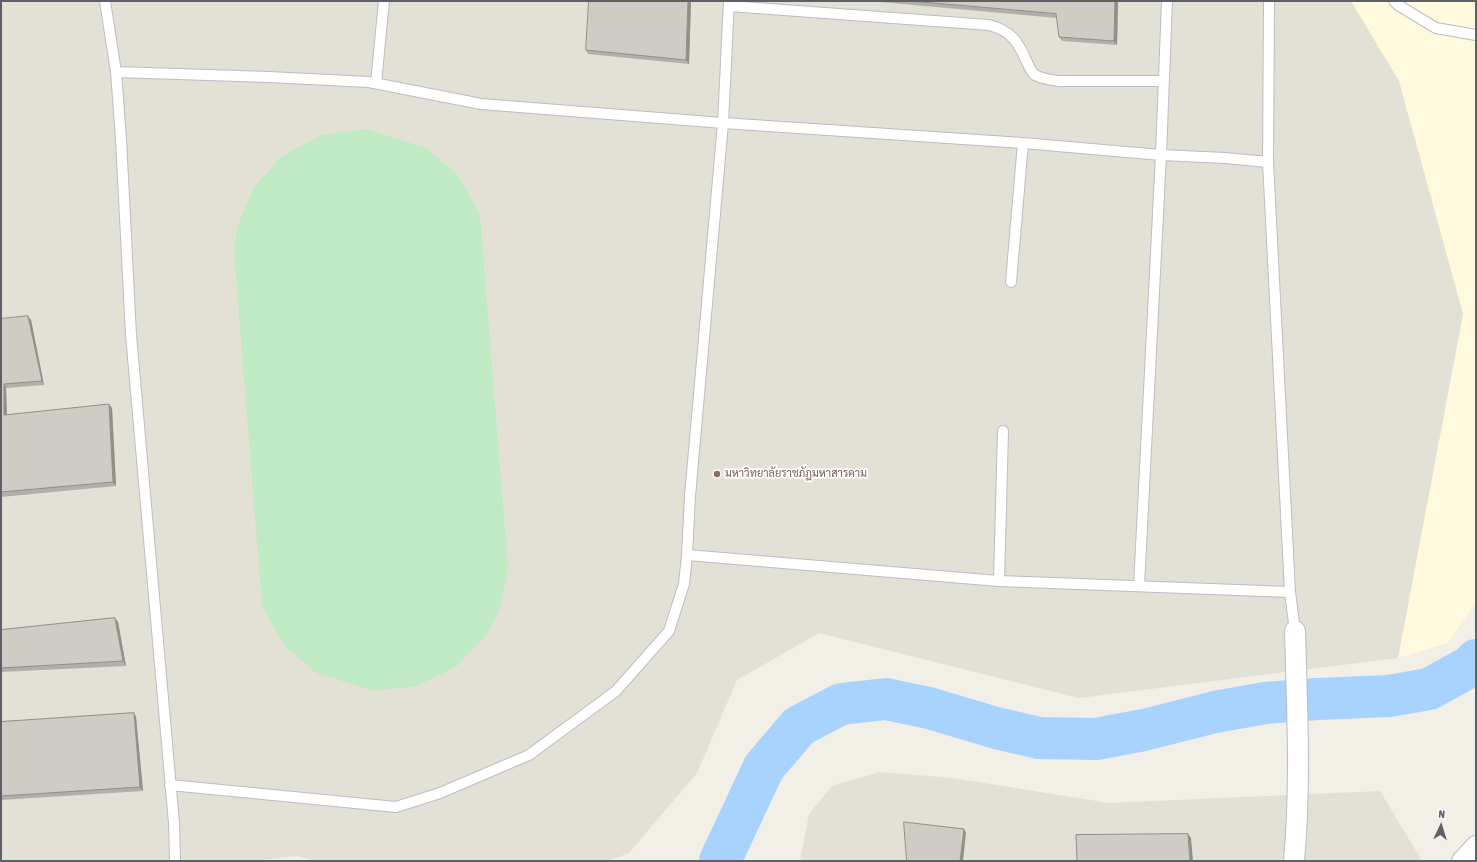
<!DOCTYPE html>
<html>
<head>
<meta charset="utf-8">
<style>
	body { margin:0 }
	#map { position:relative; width:1477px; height:862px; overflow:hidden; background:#f1efe6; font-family:"Asap Condensed",sans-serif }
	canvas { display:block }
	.frame { position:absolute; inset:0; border:2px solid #5d6167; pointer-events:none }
	.north { position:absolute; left:1421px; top:806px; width:40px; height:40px; -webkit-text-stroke:3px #fff; paint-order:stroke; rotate:4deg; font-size:11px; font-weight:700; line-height:16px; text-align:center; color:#5d6167 }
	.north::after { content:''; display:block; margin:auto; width:14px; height:18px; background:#5d6167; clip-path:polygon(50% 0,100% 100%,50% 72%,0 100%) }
</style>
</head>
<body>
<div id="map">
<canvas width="1477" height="862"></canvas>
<div class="frame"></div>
<div class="north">N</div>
</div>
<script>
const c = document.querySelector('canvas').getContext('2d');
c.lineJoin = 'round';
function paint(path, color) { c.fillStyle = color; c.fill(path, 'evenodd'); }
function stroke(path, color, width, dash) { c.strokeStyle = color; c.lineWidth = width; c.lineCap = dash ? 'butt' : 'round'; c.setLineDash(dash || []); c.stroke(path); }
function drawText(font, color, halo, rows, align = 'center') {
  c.font = font + ' "Asap Condensed",Sarabun,sans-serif'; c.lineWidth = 3.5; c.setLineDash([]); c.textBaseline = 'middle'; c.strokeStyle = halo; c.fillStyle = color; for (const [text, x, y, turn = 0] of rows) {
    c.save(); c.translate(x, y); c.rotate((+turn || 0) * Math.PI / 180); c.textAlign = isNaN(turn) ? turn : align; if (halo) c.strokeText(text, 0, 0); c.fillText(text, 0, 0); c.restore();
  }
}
const commercial = new Path2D(`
	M 1351,1 L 1476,1 L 1476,602 L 1448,643 L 1398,658 L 1463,314 Z`);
const education = new Path2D(`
	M 1,1 L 1351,1 L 1399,81 L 1463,314 L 1398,658 L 1079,698 L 819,633 L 737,680 L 697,773 L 629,853 L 607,861 L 316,861 L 297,856 L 252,861 L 1,861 Z
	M 879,772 L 953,778 L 1109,803 L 1380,791 L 1422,861 L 800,861 L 809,814 L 832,786 Z`);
const green = new Path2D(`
	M 366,129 L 427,148 L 459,177 L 480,215 L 508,569 L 499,612 L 486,636 L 456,667 L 417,686 L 373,691 L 316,673 L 283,644 L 262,606 L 234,252 L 237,227 L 254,187 L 283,155 L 322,135 Z`);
const river = new Path2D(`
	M 720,861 L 764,767 L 799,726 L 841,704 L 886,699 L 929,708 L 996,728 L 1039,738 L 1096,739 L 1144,730 L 1215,712 L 1265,703 L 1318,699 L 1389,696 L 1429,689 L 1471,666 L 1476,660`);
const service = new Path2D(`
	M 105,1 L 116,72 L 269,77 L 369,82 L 481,104 L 723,123 L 1023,143 L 1161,155 L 1225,158 L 1268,162 L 1290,592 L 1295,631
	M 1394,1 L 1398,5 L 1436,28 L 1476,35
	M 729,6 L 989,25 C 1012,31 1018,42 1027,62 C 1029,67 1031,72 1035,75 C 1042,79 1051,80 1059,81 L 1164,81
	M 116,72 L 121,139 L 131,335 L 174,823 L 175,861
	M 376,83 L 384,1
	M 1268,162 L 1269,1
	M 1011,282 L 1023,143
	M 687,555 L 999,581 L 1290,592
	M 999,581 L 1003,431
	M 1139,586 L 1161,155 L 1167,1
	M 170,785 L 396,807 L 440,793 L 529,755 L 616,691 L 669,631 L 684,584 L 687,555 L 690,496 L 723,123 L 729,1`);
const minor = new Path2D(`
	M 1294,861 C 1301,785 1297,707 1295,631
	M 1462,861 L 1476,846`);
const wall = new Path2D(`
	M 691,1 L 689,64 L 588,54 L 586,50 Z
	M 869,1 L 1118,1 L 1117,45 L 1062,41 L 1059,37 L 1057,18 Z
	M 1,319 L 31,320 L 44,385 L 6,388 L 7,415 L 112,408 L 116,486 L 1,497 Z
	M 115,618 L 118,622 L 126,666 L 1,672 L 1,630 Z
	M 134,713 L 136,717 L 143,791 L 1,800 L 1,722 Z`);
const shadedWall = new Path2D(`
	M 688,1 L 691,1 L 689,64 L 686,60 Z
	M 1115,1 L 1118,1 L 1117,45 L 1114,41 Z
	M 28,316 L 31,320 L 44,385 L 42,381 Z
	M 4,384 L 6,388 L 7,419 L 4,415 Z
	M 109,404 L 112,408 L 116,486 L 113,482 Z
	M 115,618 L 118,622 L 126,666 L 123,661 Z
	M 134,713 L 136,717 L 143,791 L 140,787 Z
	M 964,829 L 966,833 L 963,861 L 960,861 Z
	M 1188,834 L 1191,838 L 1193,861 L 1190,861 Z`);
const building = new Path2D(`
	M 589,1 L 688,1 L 686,60 L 586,50 Z
	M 911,1 L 1115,1 L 1114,41 L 1059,37 L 1056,14 Z
	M 28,316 L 42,381 L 4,384 L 4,415 L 109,404 L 113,482 L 1,492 L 1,319 Z
	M 115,618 L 123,661 L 1,668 L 1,630 Z
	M 134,713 L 140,787 L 1,796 L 1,722 Z
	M 904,822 L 964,829 L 960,861 L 907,861 Z
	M 1188,834 L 1190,861 L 1077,861 L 1076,835 Z`);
const markers = [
	[717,474,4,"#8d6e63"]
];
const educationNames = [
	["มหาวิทยาลัยราชภัฏมหาสารคาม",725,474]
];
paint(commercial, '#fff9dd');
paint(education, '#e3e1d6');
paint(green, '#c0eac3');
stroke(river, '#a8d3ff', 42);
stroke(service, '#babdc2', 12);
stroke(minor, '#babdc2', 22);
stroke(service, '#fff', 10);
stroke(minor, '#fff', 20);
paint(wall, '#b1afa9');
paint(shadedWall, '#908f89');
paint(building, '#ceccc4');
stroke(building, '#908f89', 1);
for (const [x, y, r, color] of markers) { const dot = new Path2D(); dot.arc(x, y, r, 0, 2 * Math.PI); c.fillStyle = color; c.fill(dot); stroke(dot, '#fff', 1.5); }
drawText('11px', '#785e54', '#fff', educationNames, 'left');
</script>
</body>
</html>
